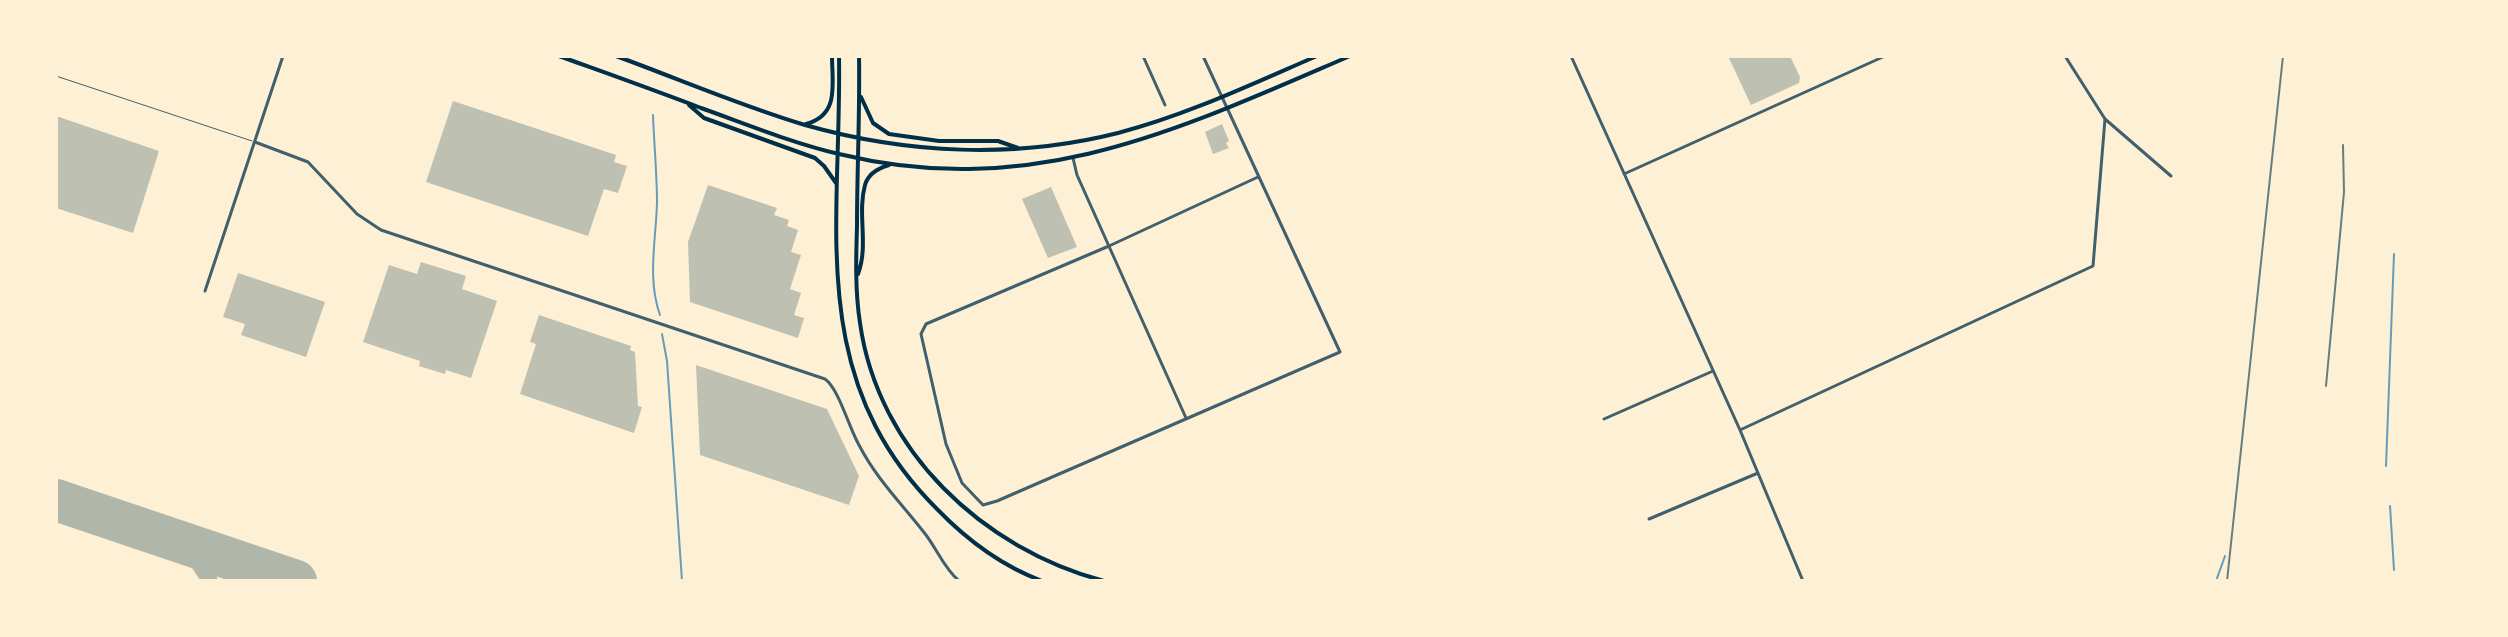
<!DOCTYPE html>
<html>
<head>
<meta charset="utf-8">
<style>
	body { margin:0 }
	#map { position:relative; width:2508px; height:637px; overflow:hidden; background:#fdf0d5; font-family:"Libre Baskerville",serif }
	canvas { display:block }
	.frame { position:absolute; inset:0; border:58px solid #fdf0d5; pointer-events:none }
</style>
</head>
<body>
<div id="map">
<canvas width="2508" height="637"></canvas>
<div class="frame"></div>
</div>
<script>
const c = document.querySelector('canvas').getContext('2d');
c.lineJoin = 'round';
function stroke(path, color, width, dash) { c.strokeStyle = color; c.lineWidth = width; c.lineCap = dash ? 'butt' : 'round'; c.setLineDash(dash || []); c.stroke(path); }
function paint(path, color) { c.fillStyle = color; c.fill(path, 'evenodd'); }
const stream = new Path2D(`
	M 653,115 C 654,144 657,174 657,203 C 656,240 647,279 660,315
	M 662,334 L 667,361 L 682,581
	M 2386,466 L 2394,254
	M 2390,506 L 2394,570
	M 2216,581 L 2225,556`);
const taxiway = new Path2D(`
	M 158,534 L 194,556 L 210,581`);
const runway = new Path2D(`
	M 56,500 L 296,581`);
const building = new Path2D(`
	M 1728,56 L 1790,56 L 1800,77 L 1799,83 L 1751,105 Z
	M 453,101 L 616,155 L 614,162 L 627,166 L 618,193 L 604,189 L 588,236 L 426,182 Z
	M 56,116 L 159,151 L 133,233 L 56,208 Z
	M 1222,124 L 1229,141 L 1226,143 L 1229,148 L 1213,154 L 1205,132 Z
	M 708,185 L 777,208 L 774,215 L 789,220 L 787,226 L 798,230 L 791,252 L 801,255 L 790,289 L 801,293 L 794,315 L 804,318 L 798,338 L 690,302 L 688,242 Z
	M 1051,187 L 1077,247 L 1048,258 L 1022,199 Z
	M 421,262 L 466,276 L 462,289 L 497,301 L 471,378 L 446,370 L 445,374 L 419,366 L 420,361 L 363,342 L 389,265 L 417,274 Z
	M 238,273 L 325,302 L 306,357 L 241,335 L 245,324 L 223,317 Z
	M 539,315 L 631,346 L 630,350 L 635,352 L 638,406 L 642,407 L 634,433 L 520,394 L 536,344 L 530,342 Z
	M 696,365 L 827,409 L 859,476 L 849,505 L 700,455 Z`);
const service = new Path2D(`
	M 56,76 L 252,141`);
const minor = new Path2D(`
	M 1143,56 L 1165,105
	M 1203,56 L 1340,352 L 997,501 L 983,505 L 962,483 L 946,444 L 921,334 L 926,324 L 1109,246 L 1258,177
	M 1571,56 L 1740,430 L 1803,581
	M 2065,56 L 2105,119 L 2171,176
	M 255,142 L 308,162 L 357,214 L 381,230 L 825,379 C 839,389 849,428 859,445 C 877,480 903,505 926,535 C 938,551 944,568 959,581
	M 1073,158 L 1077,175 L 1186,418
	M 1624,174 L 1885,56
	M 205,291 L 283,56
	M 1604,419 L 1713,371
	M 1740,430 L 2093,266 L 2105,119
	M 1649,519 L 1758,473`);
const primary = new Path2D(`
	M 559,56 C 606,73 654,90 701,108 C 746,124 792,143 839,154 C 1032,201 1178,130 1350,56
	M 616,56 C 679,79 741,106 805,125 C 907,154 1015,159 1118,133 C 1187,115 1252,84 1317,56
	M 839,56 C 842,223 804,377 937,509 C 966,539 1002,566 1042,581
	M 859,56 C 860,113 857,169 857,226 C 856,258 855,291 860,323 C 878,451 983,549 1104,581
	M 861,97 L 873,123 L 889,134 L 939,141 L 998,141 L 1018,148
	M 689,105 L 704,118 L 815,158 L 824,166 L 836,183
	M 806,124 C 840,115 832,84 832,56
	M 858,274 C 869,245 857,214 865,185 C 868,174 879,168 889,165`);
const rail = new Path2D(`
	M 2326,386 L 2344,192 L 2343,145
	M 2227,581 L 2283,56`);
stroke(stream, '#669bbc', 2);
stroke(taxiway, '#b1b6ab', 16);
stroke(runway, '#b1b6ab', 42);
paint(building, '#bec0b2');
stroke(service, '#3f606c', 1);
stroke(minor, '#3f606c', 3);
stroke(primary, '#003049', 4);
stroke(rail, '#657d81', 2);
</script>
</body>
</html>
